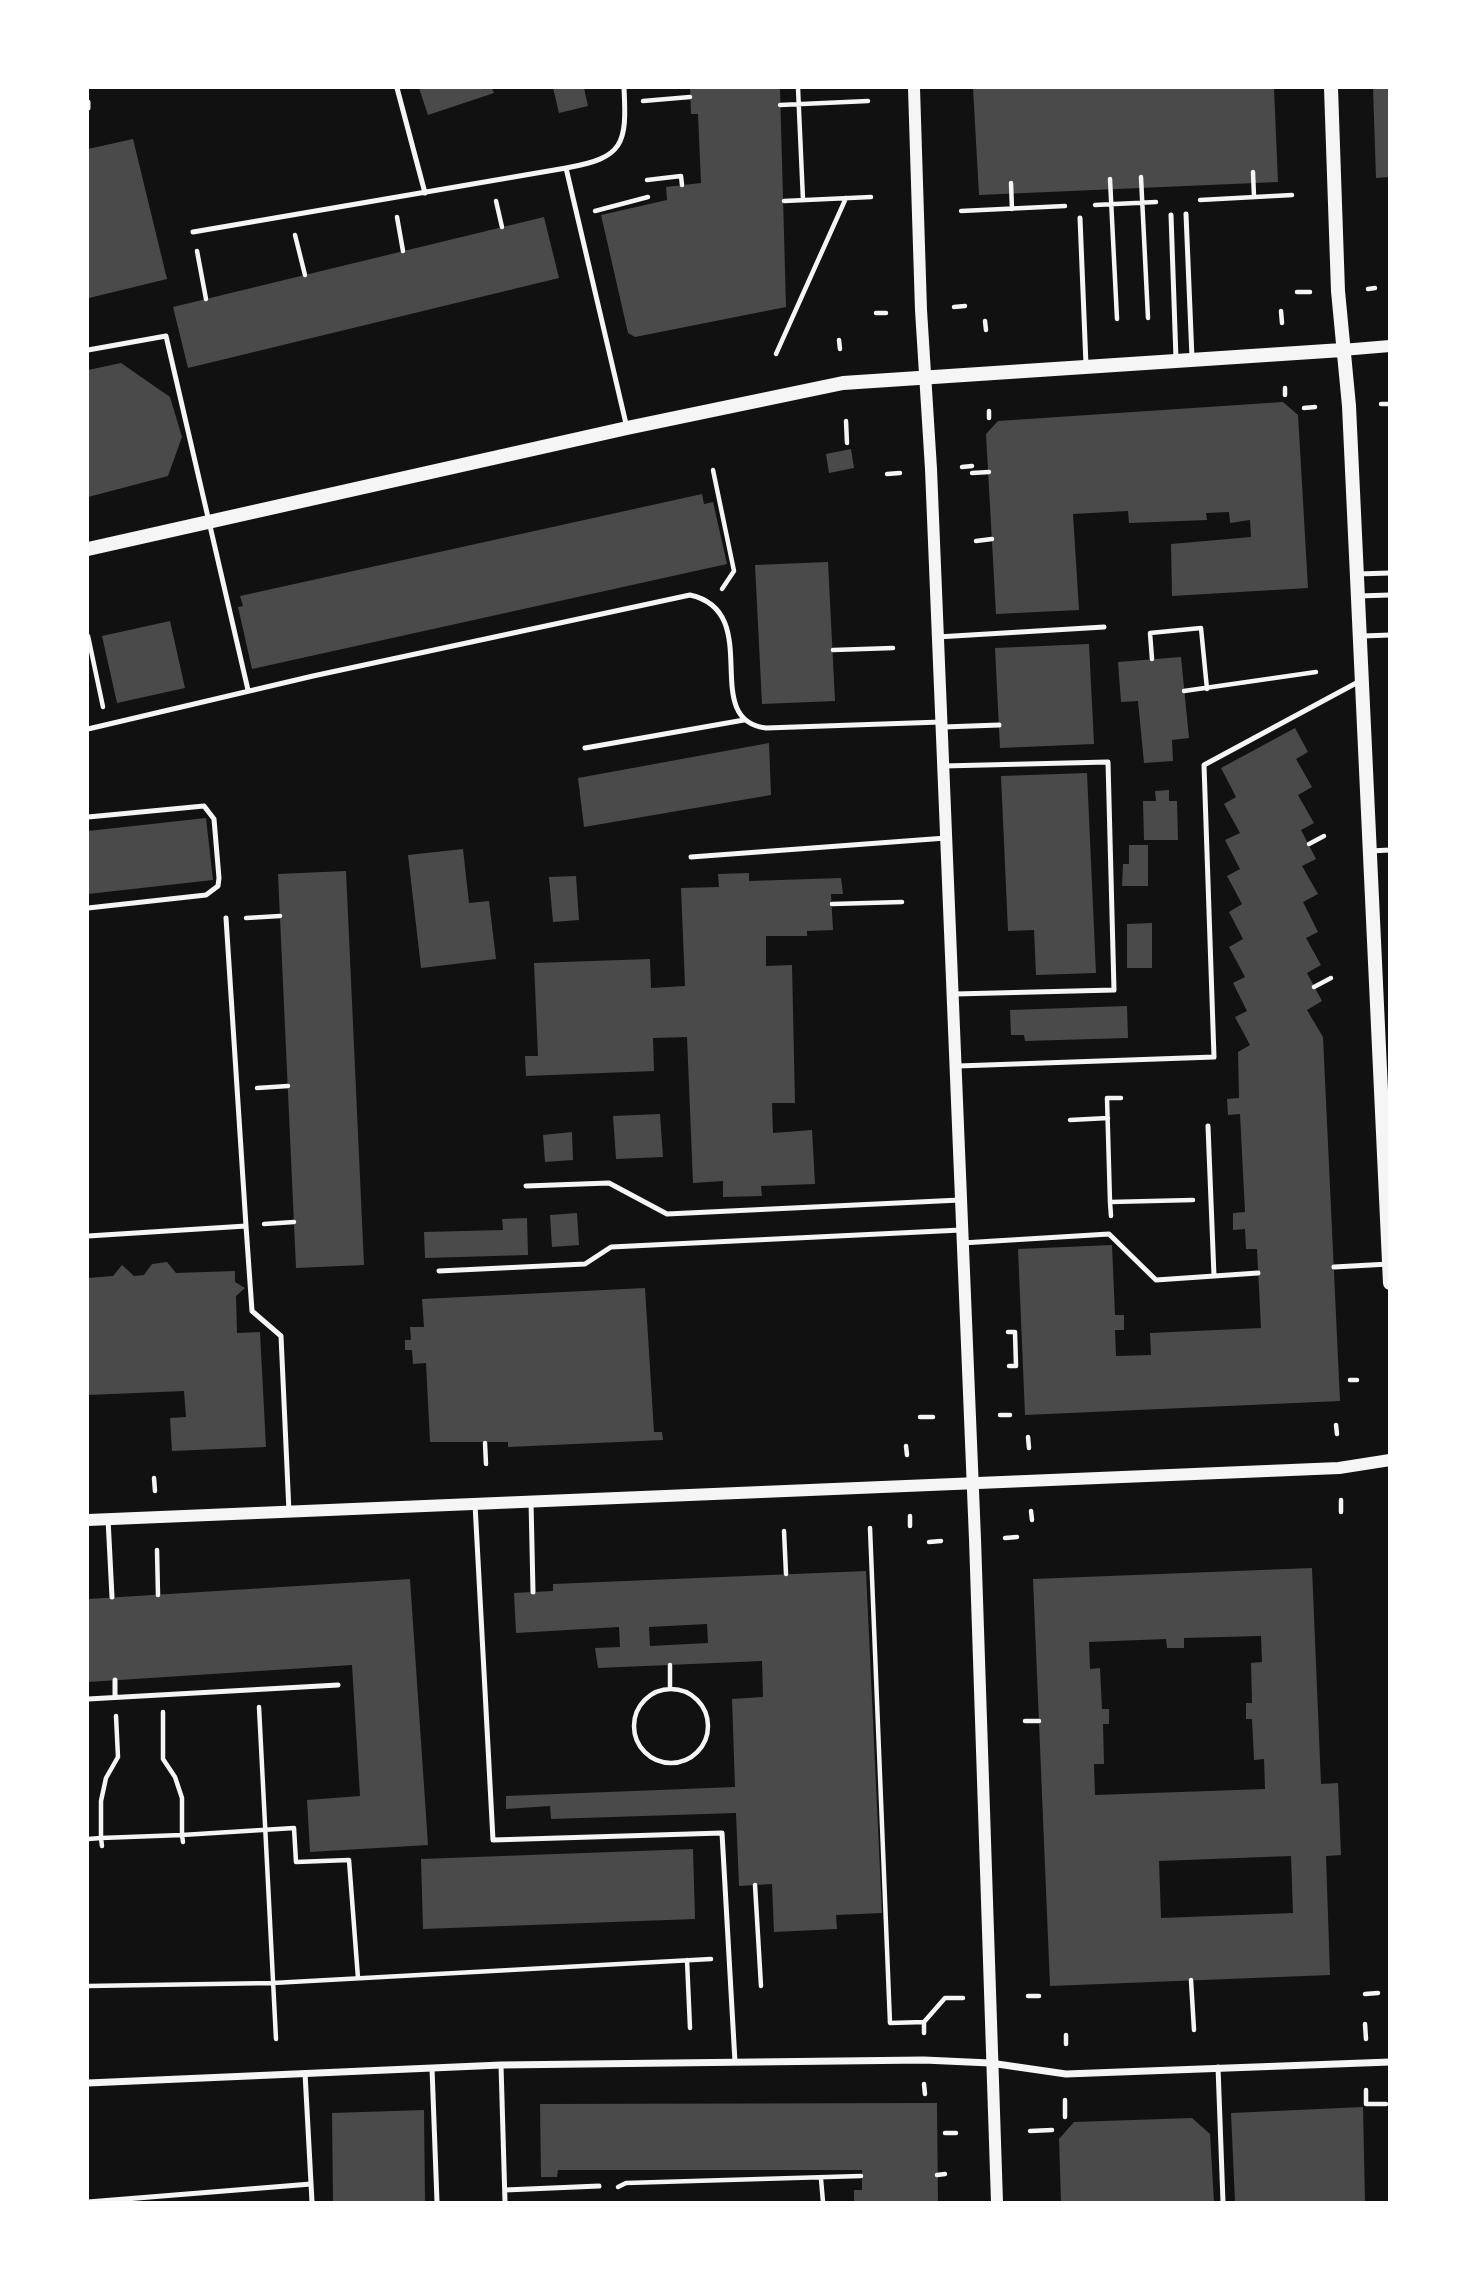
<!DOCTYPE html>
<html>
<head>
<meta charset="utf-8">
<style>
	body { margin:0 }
	#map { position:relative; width:1477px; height:2290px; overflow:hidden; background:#111; font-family:Raleway,sans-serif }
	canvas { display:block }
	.frame { position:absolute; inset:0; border:89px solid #fff; pointer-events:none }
</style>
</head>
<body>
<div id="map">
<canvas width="1477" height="2290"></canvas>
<div class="frame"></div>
</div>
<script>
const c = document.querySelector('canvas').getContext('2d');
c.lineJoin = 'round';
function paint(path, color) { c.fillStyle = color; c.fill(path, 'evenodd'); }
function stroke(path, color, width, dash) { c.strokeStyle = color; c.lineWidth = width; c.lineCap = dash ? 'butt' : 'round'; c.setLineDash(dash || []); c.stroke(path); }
const building = new Path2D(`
	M 419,88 L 492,88 L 494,93 L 428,115 Z
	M 553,88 L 584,88 L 588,106 L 559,113 Z
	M 690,88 L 780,88 L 786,307 L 635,337 L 628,333 L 601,215 L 667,200 L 666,187 L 701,183 L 698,114 L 691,114 Z
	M 973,88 L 1274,88 L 1278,182 L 979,195 Z
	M 1373,88 L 1390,88 L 1390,177 L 1376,178 Z
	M 133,139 L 167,279 L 89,298 L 88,149 Z
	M 544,217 L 559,278 L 188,368 L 173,307 Z
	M 121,363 L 170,397 L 182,437 L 168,476 L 88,497 L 88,370 Z
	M 1283,402 L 1298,415 L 1308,588 L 1172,596 L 1171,544 L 1251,537 L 1250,520 L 1230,523 L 1229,512 L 1206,513 L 1207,520 L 1129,523 L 1128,511 L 1073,514 L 1079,610 L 996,614 L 986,434 L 998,421 Z
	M 851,449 L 854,468 L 829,473 L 826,454 Z
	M 702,494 L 704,504 L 713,502 L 727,564 L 252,669 L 238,607 L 243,606 L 240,596 Z
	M 828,562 L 835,701 L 762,704 L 755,565 Z
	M 170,621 L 185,688 L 117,703 L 102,636 Z
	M 1089,644 L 1094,744 L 1000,748 L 995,648 Z
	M 1181,657 L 1189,738 L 1172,740 L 1173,761 L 1144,763 L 1138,701 L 1121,702 L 1118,662 Z
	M 1295,728 L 1308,752 L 1296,759 L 1312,787 L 1298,795 L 1314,823 L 1301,830 L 1316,859 L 1302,866 L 1318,894 L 1303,902 L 1318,932 L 1306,938 L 1321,965 L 1307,973 L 1322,1001 L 1307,1010 L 1323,1037 L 1340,1401 L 1025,1415 L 1018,1249 L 1112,1245 L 1115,1315 L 1124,1315 L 1124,1330 L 1115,1330 L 1116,1356 L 1151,1355 L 1150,1333 L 1261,1328 L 1257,1249 L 1246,1249 L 1245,1229 L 1233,1230 L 1233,1213 L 1245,1212 L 1240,1114 L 1228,1115 L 1227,1099 L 1239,1098 L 1238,1052 L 1250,1045 L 1235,1017 L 1247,1011 L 1233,983 L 1245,977 L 1229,947 L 1243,939 L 1229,912 L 1242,904 L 1227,876 L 1240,869 L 1225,840 L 1240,833 L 1224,804 L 1236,797 L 1221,768 Z
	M 769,743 L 771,795 L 584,827 L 578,778 Z
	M 1087,773 L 1096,973 L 1036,975 L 1034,930 L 1008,931 L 1001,776 Z
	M 1169,790 L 1169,801 L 1177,801 L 1178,840 L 1144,840 L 1143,801 L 1156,801 L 1155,791 Z
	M 206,818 L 213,880 L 88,894 L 88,831 Z
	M 1129,845 L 1148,845 L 1148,886 L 1122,886 L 1123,864 L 1129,864 Z
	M 463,849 L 469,903 L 489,901 L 496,959 L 421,968 L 408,855 Z
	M 346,871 L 364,1265 L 296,1268 L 278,874 Z
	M 749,873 L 749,881 L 841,878 L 843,894 L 831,894 L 833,930 L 807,931 L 807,936 L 766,936 L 766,966 L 792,965 L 795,1103 L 772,1103 L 773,1133 L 812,1130 L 815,1184 L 761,1186 L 762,1196 L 723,1197 L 723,1181 L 693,1183 L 687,1037 L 653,1038 L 654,1071 L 526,1076 L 525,1056 L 538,1056 L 534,963 L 650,959 L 651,988 L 685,986 L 681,888 L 719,887 L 718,874 Z
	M 576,876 L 579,920 L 553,922 L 549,877 Z
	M 1152,923 L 1152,968 L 1127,968 L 1127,924 Z
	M 1127,1006 L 1128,1038 L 1025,1041 L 1024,1035 L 1011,1035 L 1010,1010 Z
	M 660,1114 L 663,1157 L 616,1159 L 613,1116 Z
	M 572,1132 L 573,1160 L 545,1162 L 543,1135 Z
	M 577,1213 L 579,1245 L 552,1247 L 550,1215 Z
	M 527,1218 L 528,1255 L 425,1258 L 424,1232 L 503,1230 L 502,1219 Z
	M 167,1262 L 176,1273 L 235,1271 L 235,1282 L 245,1288 L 236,1296 L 237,1333 L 260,1332 L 266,1447 L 172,1451 L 170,1418 L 186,1417 L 184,1391 L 88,1395 L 88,1278 L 113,1276 L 122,1265 L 134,1276 L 144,1275 L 152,1264 Z
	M 645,1288 L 654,1432 L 662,1432 L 663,1440 L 508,1447 L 508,1442 L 430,1442 L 426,1363 L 413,1364 L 412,1350 L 405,1350 L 405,1340 L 411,1340 L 410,1327 L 424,1327 L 422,1299 Z
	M 1312,1568 L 1321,1784 L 1338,1783 L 1341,1855 L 1326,1856 L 1330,1975 L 1050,1986 L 1033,1579 ZM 1261,1636 L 1262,1662 L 1251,1663 L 1252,1703 L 1246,1703 L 1246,1719 L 1252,1719 L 1254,1760 L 1264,1759 L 1265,1789 L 1095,1795 L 1094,1764 L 1104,1764 L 1103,1724 L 1109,1724 L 1109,1709 L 1102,1709 L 1100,1668 L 1090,1669 L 1089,1642 L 1166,1639 L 1167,1648 L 1184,1648 L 1184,1638 ZM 1291,1856 L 1293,1913 L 1161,1918 L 1159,1861 Z
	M 866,1571 L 882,1913 L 836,1915 L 837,1929 L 774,1932 L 772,1884 L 739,1886 L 736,1813 L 551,1819 L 550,1806 L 506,1809 L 506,1796 L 735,1787 L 732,1699 L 763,1697 L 762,1661 L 598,1668 L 595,1648 L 620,1647 L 619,1627 L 516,1633 L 514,1593 L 553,1591 L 553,1584 ZM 707,1624 L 708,1643 L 650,1646 L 649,1627 Z
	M 410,1579 L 428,1845 L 310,1852 L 307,1800 L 360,1796 L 352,1665 L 88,1682 L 88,1599 Z
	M 693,1849 L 695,1919 L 423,1929 L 421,1859 Z
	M 937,2103 L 938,2202 L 854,2202 L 854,2190 L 862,2190 L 862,2170 L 558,2170 L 557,2177 L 541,2177 L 540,2104 Z
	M 1363,2107 L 1365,2202 L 1235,2202 L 1231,2113 Z
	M 424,2110 L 425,2202 L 333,2202 L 332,2113 Z
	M 1192,2118 L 1210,2134 L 1214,2202 L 1061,2202 L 1059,2139 L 1074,2122 Z`);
const path = new Path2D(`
	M 798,88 L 803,200
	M 643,101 L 690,97
	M 780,105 L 868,101
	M 1253,172 L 1254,197
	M 1141,177 L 1148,318
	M 1110,179 L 1117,319
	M 647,180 L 681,176 L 682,185
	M 1011,183 L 1012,209
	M 1200,200 L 1292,195
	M 496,201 L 502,227
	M 784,201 L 871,197
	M 1095,205 L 1156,202
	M 595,211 L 648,197
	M 961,211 L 1065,206
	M 397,217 L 403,251
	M 295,235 L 305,275
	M 197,251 L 206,299
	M 1368,289 L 1375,288
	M 1297,292 L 1310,292
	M 954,307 L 965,306
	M 1281,311 L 1282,323
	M 876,313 L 886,313
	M 985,321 L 986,330
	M 839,340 L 840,349
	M 776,354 L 846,198
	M 1285,388 L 1285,395
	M 1381,404 L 1390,404
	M 1304,408 L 1315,407
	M 989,411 L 989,418
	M 846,421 L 847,443
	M 962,467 L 972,466
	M 713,470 L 734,571 L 722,589
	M 972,473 L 989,472
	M 887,474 L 900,473
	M 976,541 L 992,539
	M 88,636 L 103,707
	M 833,650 L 893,648
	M 1152,659 L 1150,633 L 1201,628 L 1207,689
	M 1184,691 L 1316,672
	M 1309,844 L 1324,836
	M 832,904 L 902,902
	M 246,918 L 280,916
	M 1314,987 L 1331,978
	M 257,1088 L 288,1086
	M 1070,1120 L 1108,1118
	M 1110,1202 L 1107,1098 L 1121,1098
	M 1111,1216 L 1110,1202 L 1193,1200
	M 264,1224 L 294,1222
	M 1008,1332 L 1015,1332 L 1016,1366 L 1009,1366
	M 1350,1380 L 1357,1380
	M 1000,1415 L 1010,1415
	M 920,1417 L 933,1417
	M 1336,1425 L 1337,1434
	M 1028,1437 L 1029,1448
	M 485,1443 L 486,1464
	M 906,1446 L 907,1455
	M 154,1478 L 155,1491
	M 1341,1500 L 1341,1512
	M 1031,1511 L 1032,1520
	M 910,1516 L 910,1526
	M 870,1528 L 890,2023 L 924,2022 L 945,1998 L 963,1998
	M 784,1531 L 786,1574
	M 1005,1538 L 1017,1537
	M 929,1542 L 941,1541
	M 157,1550 L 158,1595
	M 670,1689 L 670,1665
	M634 1726a37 37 0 1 1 74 0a37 37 0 1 1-74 0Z
	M 259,1707 L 276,2039
	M 116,1716 L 118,1757 L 106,1778 L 101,1801 L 101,1838 L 182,1835 L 182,1798 L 175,1777 L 163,1759 L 163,1712
	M 1025,1721 L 1039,1721
	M 88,1839 L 101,1838 L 102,1846
	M 183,1842 L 182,1835 L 294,1828 L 296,1862 L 349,1860 L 358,1978
	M 755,1885 L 761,1986
	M 687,1960 L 690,2028
	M 1191,1980 L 1194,2030
	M 88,1986 L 273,1983 L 711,1959
	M 1365,1994 L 1378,1993
	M 1028,1996 L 1039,1996
	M 924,2022 L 924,2033
	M 1365,2024 L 1366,2039
	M 1066,2035 L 1066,2044
	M 924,2084 L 925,2094
	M 1366,2090 L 1366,2104 L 1386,2104
	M 1065,2117 L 1065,2100
	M 1030,2131 L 1052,2130
	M 945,2133 L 956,2133
	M 937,2175 L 945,2174
	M 821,2179 L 823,2202
	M 618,2187 L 626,2183 L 861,2176`);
const service = new Path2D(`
	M 397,88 L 425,193
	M 88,102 L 88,108
	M 566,168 C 624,158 627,144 624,88
	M 1186,214 L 1192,358
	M 1171,215 L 1176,359
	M 1080,218 L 1086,365
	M 193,232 L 566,168 L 627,428
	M 88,350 L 166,336 L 248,690
	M 1357,574 L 1390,573
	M 1358,596 L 1390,595
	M 1363,636 L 1390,635
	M 937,637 L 1104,627
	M 943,727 L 999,725
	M 88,729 L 313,676 L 690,595 C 766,612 698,720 766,728 L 941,722
	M 585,748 L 744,720
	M 943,766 L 1108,762 L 1114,990 L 955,994
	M 88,817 L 204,806 L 214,819 L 219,878 L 218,886 L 206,895 L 88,908
	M 1370,851 L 1390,850
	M 691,857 L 946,838
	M 226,918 L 246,1226
	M 958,1066 L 1214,1057 L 1204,765 L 1360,681
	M 1208,1126 L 1214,1276
	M 526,1186 L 609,1183 L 667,1214 L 960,1200
	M 88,1236 L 246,1226 L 252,1311 L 281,1336 L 289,1512
	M 962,1243 L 1109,1234 L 1156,1280 L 1258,1273
	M 1334,1267 L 1389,1264
	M 439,1271 L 585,1264 L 611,1247 L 961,1230
	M 531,1501 L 533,1592
	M 475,1504 L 493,1840 L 722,1833 L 735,2062
	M 108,1519 L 112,1597
	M 115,1680 L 115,1696
	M 88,1699 L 338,1685
	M 501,2065 L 505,2202
	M 1218,2067 L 1223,2202
	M 432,2068 L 437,2202
	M 305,2073 L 312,2202
	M 505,2190 L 599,2186
	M 88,2202 L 311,2184`);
const minor = new Path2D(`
	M 88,2083 L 501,2065 L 924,2060 L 990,2063 L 1066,2074 L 1390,2062`);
const tertiary = new Path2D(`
	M 914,88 L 921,310 L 931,469 L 975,1539 L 997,2202
	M 1342,350 L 1390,346
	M 88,1520 L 1339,1468 L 1390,1460`);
const secondary = new Path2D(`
	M 1331,88 L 1338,291 L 1349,406 L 1390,1283
	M 88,549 L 627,428 L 843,383 L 1342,350`);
paint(building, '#4a4a4a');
stroke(path, '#f5f5f5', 4.5);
stroke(service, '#f5f5f5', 5);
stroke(minor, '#f5f5f5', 7);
stroke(tertiary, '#f5f5f5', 12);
stroke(secondary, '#f5f5f5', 14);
</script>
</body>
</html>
